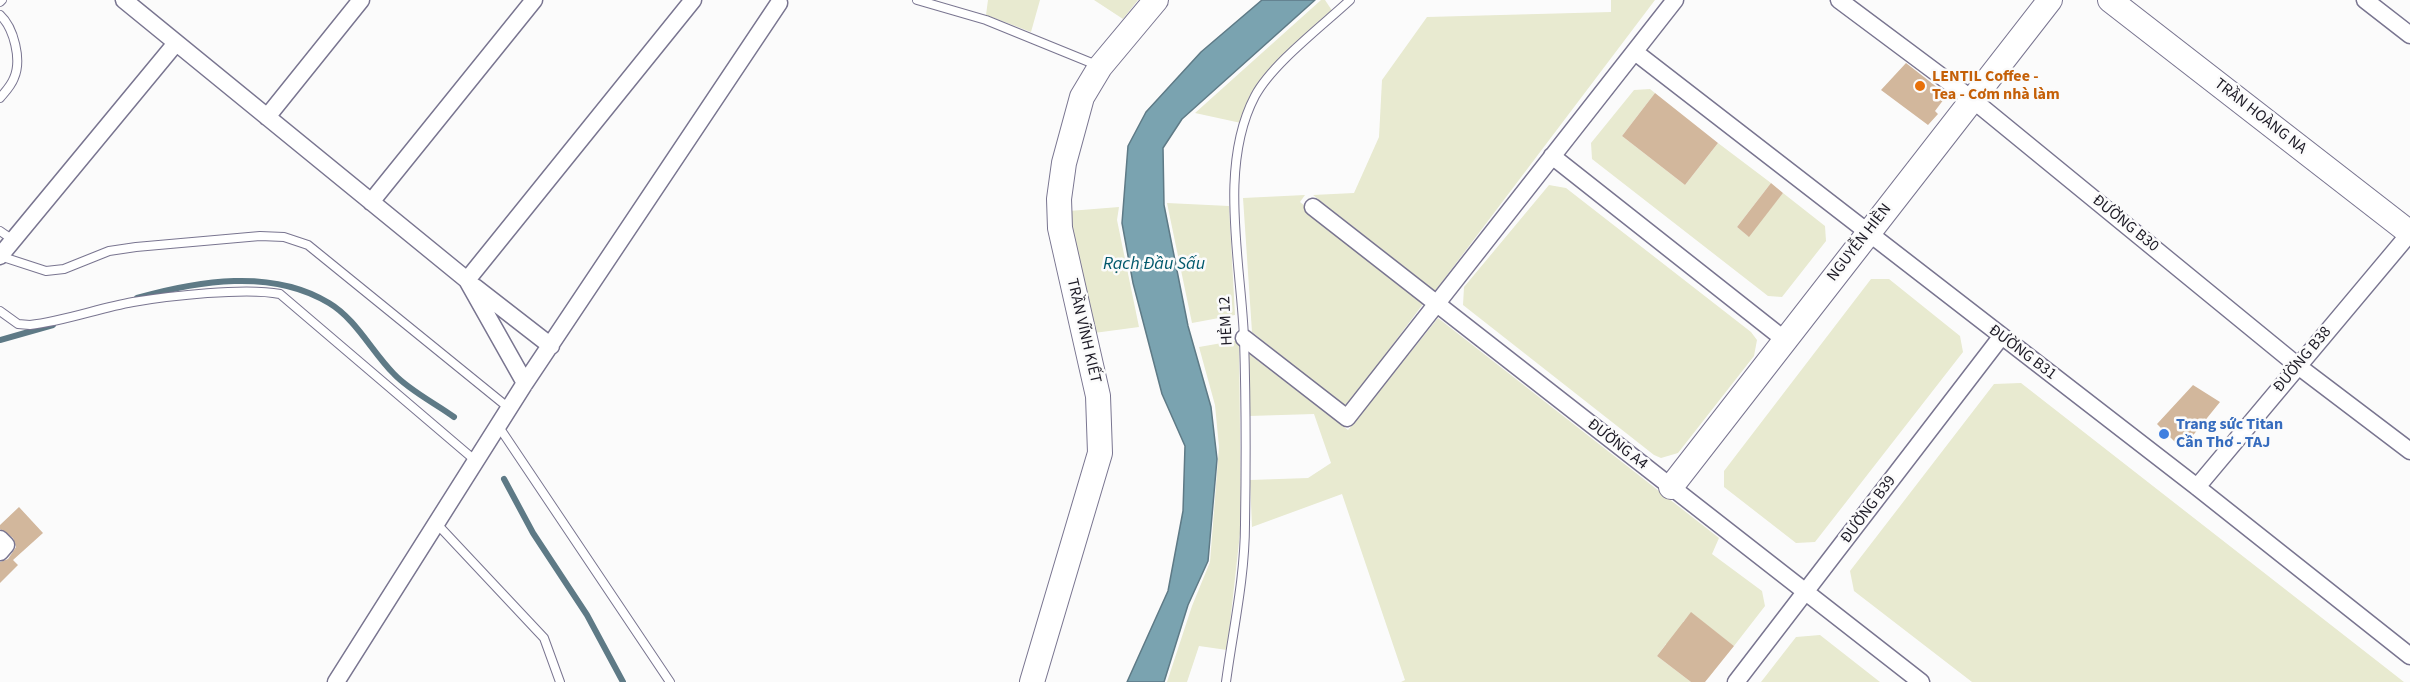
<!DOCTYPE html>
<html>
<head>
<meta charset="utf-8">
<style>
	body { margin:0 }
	canvas { display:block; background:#fbfbfb }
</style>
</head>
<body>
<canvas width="2410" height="682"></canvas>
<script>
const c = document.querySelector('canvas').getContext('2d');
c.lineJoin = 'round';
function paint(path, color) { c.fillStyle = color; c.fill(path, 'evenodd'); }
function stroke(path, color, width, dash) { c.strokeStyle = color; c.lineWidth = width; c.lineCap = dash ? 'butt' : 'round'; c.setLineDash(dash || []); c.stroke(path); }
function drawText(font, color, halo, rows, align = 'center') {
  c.font = font + ' "Source Sans 3",sans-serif'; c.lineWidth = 5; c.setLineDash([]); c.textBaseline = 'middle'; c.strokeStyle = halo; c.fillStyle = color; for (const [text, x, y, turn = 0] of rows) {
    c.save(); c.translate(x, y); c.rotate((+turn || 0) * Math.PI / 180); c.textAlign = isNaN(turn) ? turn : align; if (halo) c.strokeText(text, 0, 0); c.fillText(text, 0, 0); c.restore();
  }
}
const green = new Path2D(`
	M 988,0 L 1040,0 L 1031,32 L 986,15 Z
	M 1094,0 L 1138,0 L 1123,19 Z
	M 1321,0 L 1325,0 L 1333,12 L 1265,75 L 1250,95 L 1241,123 L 1195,113 Z
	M 1611,0 L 1655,0 L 1435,291 L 1313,195 L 1354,193 L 1379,137 L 1382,80 L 1427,17 L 1611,12 Z
	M 1650,89 L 1655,93 L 1622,136 L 1685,185 L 1718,143 L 1771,183 L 1737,227 L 1748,236 L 1783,193 L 1825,226 L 1826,241 L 1782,297 L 1768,296 L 1592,159 L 1591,143 L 1634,90 Z
	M 1549,185 L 1566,188 L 1751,332 L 1757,340 L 1754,356 L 1678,453 L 1661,458 L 1654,455 L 1463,305 L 1464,287 Z
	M 1305,195 L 1300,202 L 1423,304 L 1346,407 L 1252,332 L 1243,198 Z
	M 1167,203 L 1229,206 L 1235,315 L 1192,323 Z
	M 1119,207 L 1117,220 L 1139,327 L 1094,333 L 1069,211 Z
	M 1871,279 L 1889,279 L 1960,336 L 1963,352 L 1815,542 L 1796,543 L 1724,487 L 1724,471 Z
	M 1438,318 L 1719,538 L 1712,554 L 1762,591 L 1765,606 L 1734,646 L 1691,613 L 1683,622 L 1725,656 L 1709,677 L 1666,644 L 1657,656 L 1691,682 L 1401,682 L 1405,680 L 1342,494 L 1252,527 L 1250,480 L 1308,478 L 1331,463 L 1314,414 L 1249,416 L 1249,354 L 1348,430 Z
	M 1239,340 L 1241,524 L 1227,650 L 1199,646 L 1187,682 L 1167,682 L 1192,606 L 1210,562 L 1219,447 L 1215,405 L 1199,347 Z
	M 2021,383 L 2404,682 L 1972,682 L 1854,591 L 1850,571 L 1994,384 Z
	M 1820,635 L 1880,682 L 1761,682 L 1796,637 Z`);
const water = new Path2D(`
	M 1262,0 L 1315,0 L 1182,119 L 1163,148 L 1164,205 L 1188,326 L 1211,407 L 1217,459 L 1208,561 L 1188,605 L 1164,682 L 1127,682 L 1168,591 L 1183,511 L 1185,446 L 1162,394 L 1133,283 L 1122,223 L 1128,146 L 1146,112 L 1201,52 Z`);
const stream = new Path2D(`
	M 137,298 C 197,281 272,268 329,303 C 356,319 372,352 394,374 C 410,391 435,403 454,417
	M 0,340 L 53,325
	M 504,479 L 533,533 L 587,615 L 623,682`);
const building = new Path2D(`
	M 1906,63 L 1947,95 L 1935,111 L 1938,114 L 1928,125 L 1881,90 Z
	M 1655,93 L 1718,143 L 1685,185 L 1622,136 Z
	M 1771,183 L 1783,193 L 1749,237 L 1737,227 Z
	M 2193,385 L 2220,402 L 2182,449 L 2157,424 Z
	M 19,507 L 43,533 L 13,560 L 18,565 L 0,583 L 0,562 L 8,559 L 16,547 L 13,538 L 0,529 L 0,525 Z
	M 1691,612 L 1734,646 L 1705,682 L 1691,682 L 1657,656 Z`);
const lane = new Path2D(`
	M 917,0 L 986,20 L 1099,66
	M 0,2 L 2,0
	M 0,15 C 14,28 22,60 14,78 C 11,86 5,92 0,98
	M 0,231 L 13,240
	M 0,256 L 46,271 L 64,269 L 109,251 L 136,247 L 260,236 L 284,237 L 308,245 L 510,409
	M 0,311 L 18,324 L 30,325 C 65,321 99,308 133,302 C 169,296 246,287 280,294 L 477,462
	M 499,427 L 670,682
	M 437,524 L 544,638 L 560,682
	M 1226,682 C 1233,630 1245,577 1245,524 C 1246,463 1246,400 1244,338 C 1241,263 1218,166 1255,96 C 1272,64 1322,26 1350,0`);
const street = new Path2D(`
	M 124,0 L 467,280 L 693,0
	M 1839,0 L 1973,100 L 2298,366 L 2410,451
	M 2365,0 L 2410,35
	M 1635,52 L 2197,487 L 2410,656
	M 267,117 L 361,0
	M 1552,156 L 1785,340
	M 371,202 L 534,0
	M 1313,207 L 1921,682
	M 0,256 L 176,43
	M 467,280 L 525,383
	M 475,287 L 551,346
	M 1244,338 L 1347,418 L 1675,0
	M 2197,487 L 2410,233
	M 0,539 L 6,545 L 0,552
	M 336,682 L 525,383 L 779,3
	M 1736,682 L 2001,337`);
const secondary = new Path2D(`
	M 2110,0 L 2410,233
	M 1671,487 L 2050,0
	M 1032,682 L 1100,453 L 1098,396 L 1060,228 L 1059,199 L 1064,163 L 1082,97 L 1100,67 L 1156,0`);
const markers = [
	[1920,86,6,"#e8710a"],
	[2164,434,6,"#3f7fe0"]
];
const foodNames = [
	["LENTIL Coffee -",1932,77],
	["Tea - Cơm nhà làm",1932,95]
];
const streetNames = [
	["TRẦN HOÀNG NA",2260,117,38],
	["ĐƯỜNG B30",2125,224,39],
	["NGUYỄN HIỀN",1860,243,-52],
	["HẺM 12",1227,321,-93],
	["TRẦN VĨNH KIẾT",1083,331,77],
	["ĐƯỜNG B31",2022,353,37],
	["ĐƯỜNG B38",2303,360,-50],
	["ĐƯỜNG A4",1617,445,38],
	["ĐƯỜNG B39",1869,510,-53]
];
const shopNames = [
	["Trang sức Titan",2176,425],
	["Cần Thơ - TAJ",2176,443]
];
const waterNames = [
	["Rạch Đầu Sấu",1154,265]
];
paint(green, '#e8ead0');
paint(water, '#7aa3b0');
stroke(water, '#5e7a86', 1.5);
stroke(stream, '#5e7a86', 6);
paint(building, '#d2b79c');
stroke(lane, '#797590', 10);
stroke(street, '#797590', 19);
stroke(secondary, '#797590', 26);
stroke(lane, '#fff', 8);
stroke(street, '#fff', 16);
stroke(secondary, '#fff', 24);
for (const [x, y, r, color] of markers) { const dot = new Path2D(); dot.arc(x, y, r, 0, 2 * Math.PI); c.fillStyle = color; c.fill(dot); stroke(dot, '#fbfbfb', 2); }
drawText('bold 16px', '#c56008', '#fbfbfb', foodNames, 'left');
drawText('16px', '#1c1a25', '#fbfbfb', streetNames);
drawText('bold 16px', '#366cbe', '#fbfbfb', shopNames, 'left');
drawText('italic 18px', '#00586c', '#fbfbfb', waterNames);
</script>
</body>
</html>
